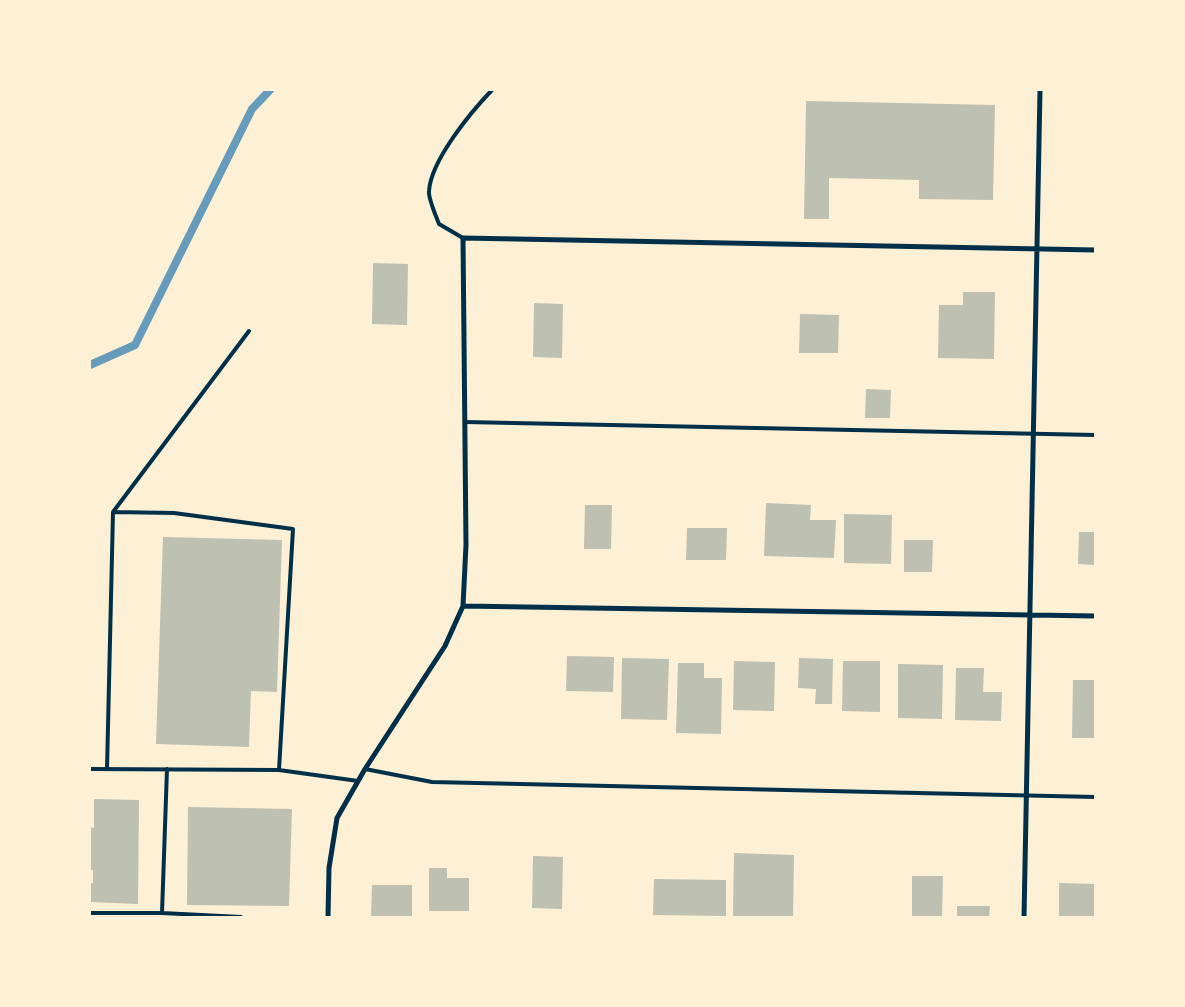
<!DOCTYPE html>
<html>
<head>
<meta charset="utf-8">
<style>
	body { margin:0 }
	#map { position:relative; width:1185px; height:1007px; overflow:hidden; background:#fdf0d5; font-family:"DM Sans",sans-serif }
	canvas { display:block }
	.frame { position:absolute; inset:0; border:91px solid #fdf0d5; pointer-events:none }
</style>
</head>
<body>
<div id="map">
<canvas width="1185" height="1007"></canvas>
<div class="frame"></div>
</div>
<script>
const c = document.querySelector('canvas').getContext('2d');
c.lineJoin = 'round';
function stroke(path, color, width, dash) { c.strokeStyle = color; c.lineWidth = width; c.lineCap = dash ? 'butt' : 'round'; c.setLineDash(dash || []); c.stroke(path); }
function paint(path, color) { c.fillStyle = color; c.fill(path, 'evenodd'); }
const stream = new Path2D(`
	M 90,365 L 135,345 L 252,109 L 270,90`);
const building = new Path2D(`
	M 806,101 L 995,105 L 993,200 L 919,199 L 919,180 L 829,178 L 829,219 L 804,219 Z
	M 373,263 L 408,264 L 407,325 L 372,324 Z
	M 963,292 L 995,292 L 994,359 L 938,358 L 939,305 L 963,305 Z
	M 534,303 L 563,304 L 562,358 L 533,357 Z
	M 800,314 L 839,315 L 838,353 L 799,353 Z
	M 866,389 L 891,390 L 890,418 L 865,418 Z
	M 766,503 L 811,505 L 810,520 L 836,520 L 834,558 L 764,556 Z
	M 585,505 L 612,505 L 611,549 L 584,549 Z
	M 844,514 L 892,515 L 891,564 L 844,563 Z
	M 687,528 L 727,528 L 726,560 L 686,560 Z
	M 1079,532 L 1095,532 L 1095,565 L 1078,564 Z
	M 163,537 L 282,540 L 277,692 L 251,691 L 249,747 L 156,744 Z
	M 904,540 L 933,540 L 932,572 L 904,572 Z
	M 567,656 L 614,657 L 613,692 L 566,691 Z
	M 622,658 L 669,659 L 667,720 L 621,719 Z
	M 799,658 L 833,659 L 832,704 L 815,704 L 816,689 L 798,688 Z
	M 734,661 L 775,662 L 774,711 L 733,710 Z
	M 843,661 L 880,661 L 880,712 L 842,711 Z
	M 678,663 L 704,663 L 704,678 L 722,678 L 721,734 L 676,733 Z
	M 898,664 L 943,665 L 942,719 L 898,718 Z
	M 956,668 L 984,668 L 983,692 L 1002,692 L 1001,721 L 955,720 Z
	M 1073,680 L 1095,680 L 1095,738 L 1072,738 Z
	M 94,799 L 139,800 L 138,904 L 90,902 L 90,883 L 93,883 L 93,870 L 90,870 L 90,827 L 94,828 Z
	M 188,807 L 292,809 L 289,906 L 187,905 Z
	M 734,853 L 794,855 L 793,917 L 733,917 Z
	M 533,856 L 563,857 L 562,909 L 532,908 Z
	M 429,868 L 447,868 L 447,878 L 469,878 L 469,911 L 429,911 Z
	M 912,876 L 943,876 L 942,917 L 912,917 Z
	M 654,879 L 726,880 L 726,916 L 653,915 Z
	M 1059,883 L 1095,884 L 1095,917 L 1059,917 Z
	M 372,885 L 412,885 L 412,917 L 371,917 Z
	M 957,906 L 990,906 L 989,917 L 957,917 Z`);
const service = new Path2D(`
	M 463,238 L 439,224 C 436,216 428,198 429,191 C 431,160 471,112 492,90
	M 465,422 L 1095,435
	M 113,512 L 249,331
	M 90,769 L 279,770 L 358,781
	M 107,769 L 113,512 L 174,513 L 293,529 L 279,770
	M 365,769 L 432,782 L 1095,797
	M 90,913 L 162,913 L 167,769
	M 162,913 L 241,917`);
const minor = new Path2D(`
	M 463,606 L 1095,616
	M 328,917 L 329,868 L 337,818 L 365,769 L 445,646 L 463,606 L 466,545 L 463,238 L 1095,250
	M 1024,917 L 1040,90`);
stroke(stream, '#669bbc', 8);
paint(building, '#bec0b2');
stroke(service, '#003049', 4);
stroke(minor, '#003049', 5);
</script>
</body>
</html>
